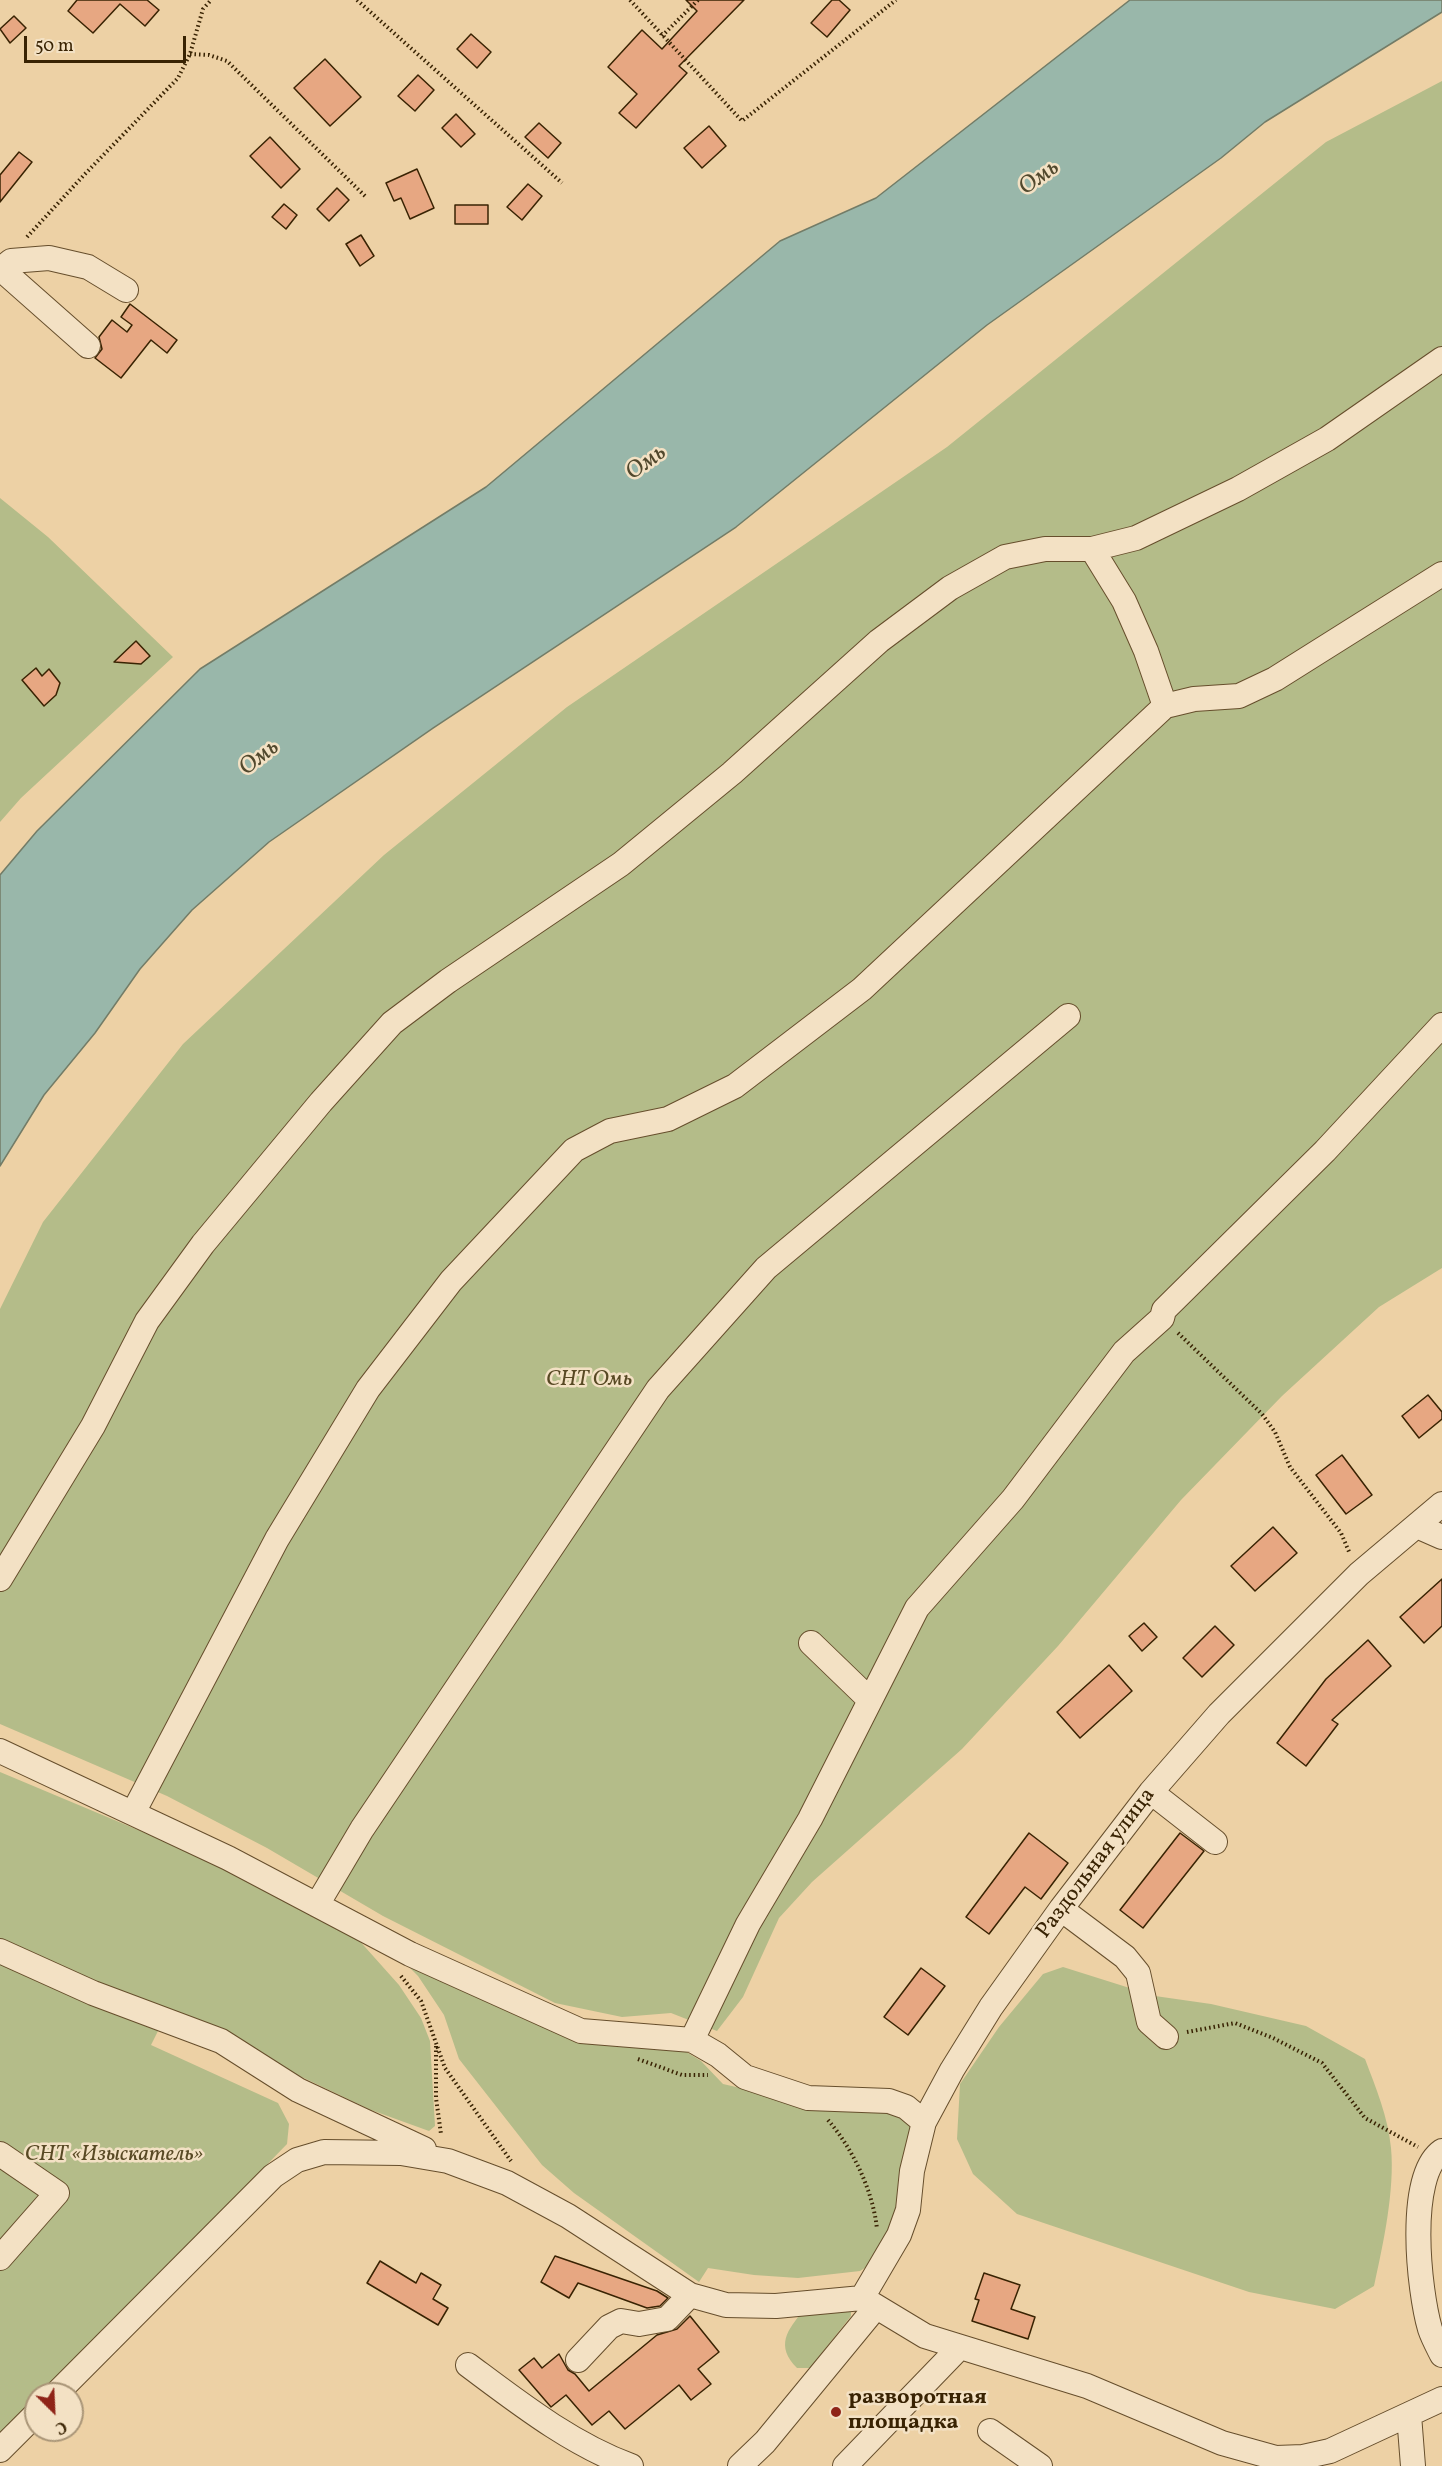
<!DOCTYPE html>
<html>
<head>
<meta charset="utf-8">
<style>
	body { margin:0 }
	#map { position:relative; width:1442px; height:2466px; overflow:hidden; background:#edd1a5; font-family:Vollkorn,serif }
	canvas { display:block }
	.north { position:absolute; left:24px; top:2382px; width:60px; height:60px; box-sizing:border-box; background:#f3e1c4; border:2px solid #a99577; border-radius:50%; rotate:156deg; font-size:16px; font-weight:700; line-height:24px; text-align:center; color:#392303 }
	.north::after { content:''; display:block; margin:auto; width:21px; height:27px; background:#8f2418; clip-path:polygon(50% 0,100% 100%,50% 72%,0 100%) }
	.scale { position:absolute; left:24px; top:36px; width:162px; height:27px; box-sizing:border-box; border:3px solid #392303; border-top:0; padding-left:8px; font-size:18px; line-height:21px; white-space:nowrap; color:#392303; -webkit-text-stroke:4px #f3e1c4; paint-order:stroke }
</style>
</head>
<body>
<div id="map">
<canvas width="1442" height="2466"></canvas>
<div class="north">С</div>
<div class="scale">50 m</div>
</div>
<script>
const c = document.querySelector('canvas').getContext('2d');
c.lineJoin = 'round';
function paint(path, color) { c.fillStyle = color; c.fill(path, 'evenodd'); }
function stroke(path, color, width, dash) { c.strokeStyle = color; c.lineWidth = width; c.lineCap = dash ? 'butt' : 'round'; c.setLineDash(dash || []); c.stroke(path); }
function drawText(font, color, halo, rows, align = 'center') {
  c.font = font + ' Vollkorn,serif'; c.lineWidth = 5; c.setLineDash([]); c.textBaseline = 'middle'; c.strokeStyle = halo; c.fillStyle = color; for (const [text, x, y, turn = 0] of rows) {
    c.save(); c.translate(x, y); c.rotate((+turn || 0) * Math.PI / 180); c.textAlign = isNaN(turn) ? turn : align; if (halo) c.strokeText(text, 0, 0); c.fillText(text, 0, 0); c.restore();
  }
}
const green = new Path2D(`
	M 1442,81 L 1442,1268 L 1379,1307 L 1282,1396 L 1181,1500 L 1058,1646 L 962,1749 L 812,1882 L 779,1918 L 743,1997 L 717,2031 L 671,2013 L 622,2017 L 555,2003 L 383,1916 L 267,1848 L 167,1796 L 0,1724 L 0,1309 L 43,1222 L 183,1044 L 384,855 L 567,707 L 947,447 L 1326,142 Z
	M 0,498 L 48,537 L 173,657 L 21,798 L 0,822 Z
	M 0,1772 L 162,1840 L 315,1911 L 357,1938 L 399,1985 L 421,2018 L 430,2041 L 435,2126 L 429,2131 L 371,2110 L 161,2010 L 0,1944 Z
	M 391,1949 L 469,1987 L 680,2048 L 701,2061 L 723,2084 L 793,2100 L 878,2108 L 909,2117 L 915,2128 L 900,2218 L 871,2264 L 860,2271 L 798,2278 L 754,2275 L 708,2268 L 699,2282 L 574,2193 L 542,2165 L 459,2059 L 444,2015 L 418,1976 Z
	M 0,1957 L 159,2029 L 151,2045 L 278,2103 L 289,2124 L 287,2144 L 44,2394 L 36,2394 L 36,2402 L 0,2439 Z
	M 1063,1967 L 1155,1996 L 1211,2004 L 1306,2026 L 1365,2059 C 1376,2088 1388,2117 1391,2148 C 1395,2190 1383,2245 1374,2286 L 1335,2309 L 1249,2292 L 1017,2214 L 973,2174 L 957,2139 L 960,2084 L 999,2027 L 1043,1974 Z
	M 851,2305 L 851,2316 L 810,2368 L 797,2368 C 775,2346 787,2330 804,2310 Z`);
const water = new Path2D(`
	M 1130,0 L 1442,0 L 1442,12 L 1265,122 L 1221,158 L 987,325 L 736,527 L 433,728 L 269,842 L 192,910 L 140,969 L 95,1033 L 44,1095 L 0,1166 L 0,875 L 37,831 L 200,669 L 486,487 L 780,241 L 876,198 Z`);
const building = new Path2D(`
	M 77,0 L 147,0 L 159,10 L 145,26 L 120,4 L 93,33 L 68,11 Z
	M 686,0 L 744,0 L 679,66 L 687,73 L 636,128 L 619,113 L 637,94 L 608,67 L 642,30 L 662,49 L 697,11 Z
	M 832,0 L 839,0 L 850,10 L 827,37 L 811,23 Z
	M 14,16 L 26,28 L 10,43 L 0,29 Z
	M 471,34 L 491,52 L 477,68 L 457,49 Z
	M 325,59 L 361,97 L 330,126 L 294,88 Z
	M 418,75 L 434,90 L 415,111 L 398,96 Z
	M 456,114 L 475,134 L 461,147 L 442,128 Z
	M 539,123 L 561,143 L 548,158 L 525,137 Z
	M 709,126 L 726,146 L 702,168 L 684,148 Z
	M 270,137 L 300,169 L 281,188 L 250,156 Z
	M 19,152 L 32,162 L 0,202 L 0,175 Z
	M 417,169 L 434,208 L 410,219 L 401,198 L 394,201 L 386,183 Z
	M 528,184 L 542,196 L 522,220 L 507,207 Z
	M 337,188 L 349,200 L 329,221 L 317,209 Z
	M 284,204 L 297,215 L 286,229 L 272,217 Z
	M 455,205 L 488,205 L 488,224 L 455,224 Z
	M 361,235 L 374,256 L 360,266 L 346,244 Z
	M 130,304 L 177,340 L 167,353 L 151,340 L 121,378 L 95,358 L 102,349 L 99,337 L 112,320 L 127,332 L 132,325 L 121,317 Z
	M 136,641 L 150,656 L 141,664 L 114,662 Z
	M 36,668 L 42,676 L 49,669 L 60,683 L 56,695 L 44,706 L 22,680 Z
	M 1428,1395 L 1442,1412 L 1442,1419 L 1419,1438 L 1402,1416 Z
	M 1342,1455 L 1372,1495 L 1346,1514 L 1316,1475 Z
	M 1273,1527 L 1297,1553 L 1255,1591 L 1231,1566 Z
	M 1442,1579 L 1442,1626 L 1424,1643 L 1400,1617 Z
	M 1144,1623 L 1157,1637 L 1142,1651 L 1129,1636 Z
	M 1215,1626 L 1234,1645 L 1202,1677 L 1183,1658 Z
	M 1368,1640 L 1391,1666 L 1332,1720 L 1338,1724 L 1306,1766 L 1277,1743 L 1326,1679 Z
	M 1109,1665 L 1132,1691 L 1080,1738 L 1057,1712 Z
	M 1029,1833 L 1068,1863 L 1041,1899 L 1025,1887 L 989,1934 L 966,1917 Z
	M 1180,1833 L 1204,1851 L 1143,1928 L 1120,1910 Z
	M 921,1968 L 945,1986 L 908,2035 L 884,2017 Z
	M 555,2256 L 657,2291 L 668,2298 L 660,2306 L 647,2308 L 578,2283 L 569,2298 L 541,2282 Z
	M 380,2261 L 416,2283 L 421,2273 L 441,2285 L 433,2299 L 448,2308 L 438,2325 L 367,2283 Z
	M 984,2273 L 1020,2285 L 1011,2309 L 1035,2317 L 1028,2339 L 972,2321 L 979,2300 L 975,2299 Z
	M 690,2316 L 719,2352 L 698,2369 L 711,2384 L 691,2400 L 679,2385 L 625,2429 L 609,2411 L 592,2425 L 566,2395 L 551,2407 L 519,2370 L 534,2358 L 542,2368 L 559,2354 L 568,2370 L 575,2374 L 589,2391 L 657,2335 L 677,2329 Z`);
const path = new Path2D(`
	M 357,0 L 562,183
	M 630,0 L 742,121 L 896,0
	M 662,36 L 698,0
	M 190,54 L 209,55 L 227,61 L 365,196
	M 27,237 L 84,175 L 178,78 L 190,54 L 203,9 L 211,0
	M 1178,1333 L 1262,1414 L 1275,1432 L 1290,1467 L 1341,1533 L 1350,1554
	M 401,1976 L 421,2001 L 445,2068 L 511,2161
	M 1187,2032 L 1235,2023 L 1273,2038 L 1322,2063 L 1365,2118 L 1418,2147
	M 436,2046 L 436,2098 L 441,2134
	M 638,2059 L 682,2075 L 708,2075
	M 828,2120 C 853,2149 873,2191 877,2229`);
const minor = new Path2D(`
	M 0,270 L 11,261 L 49,258 L 88,267 L 126,290
	M 2,270 L 88,346
	M 1092,549 L 1124,601 L 1146,651 L 1165,706
	M 1417,1526 L 1442,1537
	M 0,1579 L 93,1426 L 147,1321 L 203,1244 L 321,1102 L 392,1023 L 448,981 L 621,864 L 732,773 L 879,641 L 950,588 L 1005,557 L 1045,549 L 1092,549 L 1136,538 L 1238,489 L 1327,439 L 1442,359
	M 811,1643 L 869,1699
	M 0,1751 L 228,1858 L 410,1954 L 581,2031 L 692,2040 L 718,2055 L 745,2077 L 808,2098 L 889,2101 L 906,2107 L 924,2122
	M 1151,1792 L 1215,1842
	M 133,1813 L 277,1539 L 368,1389 L 451,1281 L 574,1150 L 610,1131 L 668,1119 L 735,1086 L 862,989 L 1165,706 L 1194,699 L 1239,696 L 1275,679 L 1442,574
	M 317,1905 L 362,1829 L 658,1389 L 766,1268 L 1068,1016
	M 1061,1909 L 1125,1957 L 1138,1973 L 1149,2022 L 1166,2037
	M 0,1951 L 93,1993 L 221,2041 L 298,2090 L 424,2149
	M 692,2040 L 748,1924 L 810,1819 L 917,1608 L 1013,1499 L 1124,1352 L 1162,1318 L 1164,1310 L 1325,1151 L 1442,1025
	M 1442,2151 C 1406,2176 1419,2291 1430,2329 C 1433,2338 1438,2347 1442,2355
	M 0,2154 L 57,2193 L 0,2258
	M 862,2298 L 899,2235 L 908,2210 L 912,2171 L 924,2122 L 952,2070 L 991,2007 L 1061,1909 L 1151,1792 L 1219,1714 L 1359,1574 L 1442,1504
	M 862,2298 L 925,2336 L 1087,2386 L 1222,2443 L 1276,2458 L 1303,2457 L 1330,2451 L 1442,2399
	M 578,2360 L 609,2327 L 621,2321 L 639,2324 L 667,2319 L 690,2295
	M 468,2365 C 519,2403 571,2444 631,2466
	M 56,2394 L 273,2176 L 297,2160 L 324,2152 L 401,2153 L 448,2161 L 507,2183 L 568,2216 L 690,2295 L 726,2305 L 776,2306 L 862,2298
	M 1409,2415 L 1413,2466
	M 990,2431 L 1040,2466
	M 0,2450 L 36,2414
	M 740,2466 L 765,2442 L 876,2307
	M 845,2466 L 959,2348`);
const markers = [
	[836,2412,6,"#8f2418"]
];
const parkNames = [
	["СНТ Омь",589,1381],
	["СНТ «Изыскатель»",114,2156]
];
const streetNames = [
	["Раздольная улица",1097,1864,-53]
];
const poiNames = [
	["разворотная",848,2399],
	["площадка",848,2424]
];
const waterNames = [
	["Омь",1040,179,-36],
	["Омь",647,464,-36],
	["Омь",260,759,-38]
];
paint(green, '#b4bc89');
paint(water, '#99b7aa');
stroke(water, '#737c67', 1.5);
paint(building, '#e7a782');
stroke(building, '#392303', 1.5);
stroke(minor, '#664e2c', 26);
stroke(path, '#392303', 4, [1.5, 3]);
stroke(minor, '#f3e1c4', 24);
for (const [x, y, r, color] of markers) { const dot = new Path2D(); dot.arc(x, y, r, 0, 2 * Math.PI); c.fillStyle = color; c.fill(dot); stroke(dot, '#f3e1c4', 2); }
drawText('italic 22px', '#584924', '#f3e1c4', parkNames);
drawText('22px', '#392303', '#f3e1c4', streetNames);
drawText('bold 22px', '#392303', '#f3e1c4', poiNames, 'left');
drawText('italic 24px', '#51482d', '#f3e1c4', waterNames);
</script>
</body>
</html>
